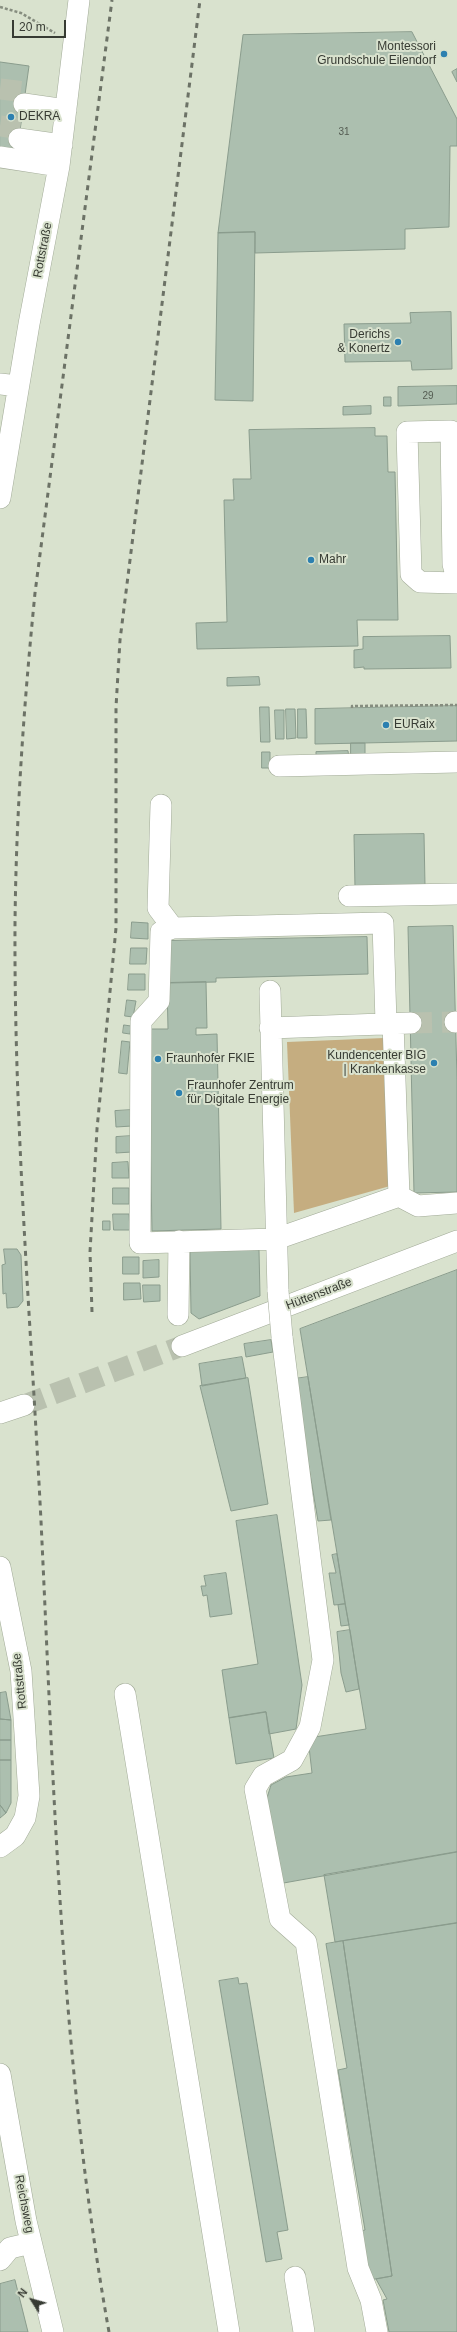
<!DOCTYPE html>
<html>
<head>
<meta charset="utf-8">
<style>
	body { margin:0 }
	#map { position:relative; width:457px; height:2332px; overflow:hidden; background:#d9e2ce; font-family:Arial,sans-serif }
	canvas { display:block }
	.north { position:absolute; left:12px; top:2280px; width:40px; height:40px; -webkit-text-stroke:3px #d9e2ce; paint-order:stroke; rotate:307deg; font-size:11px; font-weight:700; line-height:16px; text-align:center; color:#373b33 }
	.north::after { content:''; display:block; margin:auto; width:14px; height:18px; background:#373b33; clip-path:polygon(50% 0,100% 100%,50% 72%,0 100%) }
	.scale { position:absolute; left:12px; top:20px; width:54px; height:18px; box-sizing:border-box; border:2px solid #373b33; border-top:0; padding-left:5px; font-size:12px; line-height:14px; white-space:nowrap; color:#373b33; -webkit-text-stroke:3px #d9e2ce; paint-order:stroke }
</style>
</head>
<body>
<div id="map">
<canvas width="457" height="2332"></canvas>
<div class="north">N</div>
<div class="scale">20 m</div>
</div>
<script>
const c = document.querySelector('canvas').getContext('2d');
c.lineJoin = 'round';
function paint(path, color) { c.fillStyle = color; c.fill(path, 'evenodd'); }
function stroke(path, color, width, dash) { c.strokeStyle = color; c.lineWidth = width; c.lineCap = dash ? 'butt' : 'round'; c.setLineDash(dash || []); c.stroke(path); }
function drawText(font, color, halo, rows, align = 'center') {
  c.font = font + ' Arial,sans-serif'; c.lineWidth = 4; c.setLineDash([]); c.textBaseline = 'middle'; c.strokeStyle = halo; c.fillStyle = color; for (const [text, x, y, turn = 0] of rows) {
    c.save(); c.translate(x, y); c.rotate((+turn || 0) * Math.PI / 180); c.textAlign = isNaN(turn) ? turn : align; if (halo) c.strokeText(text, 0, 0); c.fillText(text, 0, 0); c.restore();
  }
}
const green = new Path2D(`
	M 384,1038 L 390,1186 L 294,1213 L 287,1042 Z`);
const building = new Path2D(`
	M 412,32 L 457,119 L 457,146 L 450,146 L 449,227 L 405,229 L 405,249 L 255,253 L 255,232 L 218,233 L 243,35 Z
	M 0,62 L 29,66 L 17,152 L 0,150 Z
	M 457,69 L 457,82 L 452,72 Z
	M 255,232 L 253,401 L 215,400 L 218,233 Z
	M 451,312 L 452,369 L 412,370 L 411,361 L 345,362 L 344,324 L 411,323 L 410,313 Z
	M 457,386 L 457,404 L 398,406 L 398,387 Z
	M 384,397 L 391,397 L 391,406 L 384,406 Z
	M 371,406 L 371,414 L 343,415 L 343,407 Z
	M 375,428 L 375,436 L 387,436 L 388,472 L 395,472 L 398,620 L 357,620 L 358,646 L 197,649 L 196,623 L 227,622 L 224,500 L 234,500 L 233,479 L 251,479 L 249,430 Z
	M 450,636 L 451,668 L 364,669 L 364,667 L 354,668 L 354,650 L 363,649 L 363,637 Z
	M 259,677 L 260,685 L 227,686 L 227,678 Z
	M 457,706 L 457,741 L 315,744 L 315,709 Z
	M 260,707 L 269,707 L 270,742 L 261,742 Z
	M 286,709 L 295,709 L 296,738 L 287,739 Z
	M 298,709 L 306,709 L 307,738 L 298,738 Z
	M 275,710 L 284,710 L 284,739 L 276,739 Z
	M 351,743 L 365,743 L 365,760 L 351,760 Z
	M 348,751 L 349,758 L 316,758 L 316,752 Z
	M 262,752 L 270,752 L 270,768 L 262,768 Z
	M 424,834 L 425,886 L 355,888 L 354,835 Z
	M 132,922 L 148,923 L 148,939 L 131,938 Z
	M 453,926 L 457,1079 L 457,1192 L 414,1193 L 408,927 Z
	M 367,937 L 368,974 L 216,978 L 216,982 L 167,983 L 166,941 Z
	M 131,948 L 147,948 L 146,964 L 130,964 Z
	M 129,974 L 145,974 L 145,990 L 128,990 Z
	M 206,982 L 207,1028 L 196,1028 L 196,1035 L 217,1034 L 221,1229 L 152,1231 L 148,1029 L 168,1029 L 167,983 Z
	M 127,1000 L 136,1001 L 133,1017 L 125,1016 Z
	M 124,1025 L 131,1026 L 130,1034 L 123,1033 Z
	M 122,1041 L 130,1042 L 127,1074 L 119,1073 Z
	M 132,1110 L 132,1126 L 116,1127 L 115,1111 Z
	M 132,1136 L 132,1152 L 116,1153 L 116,1137 Z
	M 128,1162 L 129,1178 L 112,1178 L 112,1163 Z
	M 113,1188 L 129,1188 L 129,1204 L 113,1204 Z
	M 113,1214 L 129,1214 L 130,1230 L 114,1230 Z
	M 103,1221 L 110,1221 L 110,1230 L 103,1230 Z
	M 4,1249 L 17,1249 L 21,1255 L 23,1301 L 18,1307 L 7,1308 L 6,1293 L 3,1294 L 2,1265 L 5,1264 Z
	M 259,1250 L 260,1296 L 199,1319 L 191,1313 L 190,1251 Z
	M 123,1257 L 139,1257 L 139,1274 L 123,1274 Z
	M 159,1260 L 159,1277 L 143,1278 L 143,1261 Z
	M 457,1270 L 457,1852 L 278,1884 L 266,1801 L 271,1785 L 286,1777 L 312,1773 L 308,1738 L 366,1729 L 300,1329 Z
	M 124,1283 L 140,1283 L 141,1299 L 124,1300 Z
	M 143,1285 L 160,1285 L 160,1301 L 144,1302 Z
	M 271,1340 L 273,1352 L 246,1357 L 244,1344 Z
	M 242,1357 L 246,1378 L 202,1386 L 199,1364 Z
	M 308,1377 L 331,1520 L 318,1521 L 294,1379 Z
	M 248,1378 L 268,1504 L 231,1511 L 200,1386 Z
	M 277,1515 L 302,1685 L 296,1729 L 269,1734 L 266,1712 L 229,1718 L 222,1670 L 258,1664 L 236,1521 Z
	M 337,1554 L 345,1604 L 334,1605 L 329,1573 L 336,1573 L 332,1555 Z
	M 226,1573 L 232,1614 L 210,1617 L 207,1595 L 203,1596 L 201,1586 L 206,1586 L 204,1576 Z
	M 345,1604 L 349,1625 L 341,1626 L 338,1605 Z
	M 350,1630 L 359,1689 L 346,1692 L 341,1673 L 337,1632 Z
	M 6,1692 L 11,1720 L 0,1719 L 0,1693 Z
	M 266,1712 L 274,1758 L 236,1764 L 229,1718 Z
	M 0,1719 L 11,1720 L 11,1740 L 0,1740 Z
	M 0,1740 L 11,1740 L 11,1760 L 0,1760 Z
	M 0,1760 L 11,1760 L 11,1803 L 6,1813 L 0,1805 Z
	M 0,1805 L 6,1813 L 0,1818 Z
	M 457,1852 L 457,1923 L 335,1942 L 324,1875 Z
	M 457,1923 L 457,2332 L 389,2332 L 383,2300 L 387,2299 L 376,2279 L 392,2276 L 343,1941 Z
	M 343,1941 L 392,2276 L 369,2280 L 360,2231 L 365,2230 L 338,2070 L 347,2068 L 326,1944 Z
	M 238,1978 L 239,1984 L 247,1983 L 288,2230 L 277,2232 L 282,2259 L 266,2262 L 219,1981 Z
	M 15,2280 L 28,2332 L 0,2332 L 0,2284 Z`);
const minorTunnel = new Path2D(`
	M 0,89 L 25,92
	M 0,126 L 20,129
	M 411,1023 L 455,1022
	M 24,1405 L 182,1346`);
const path = new Path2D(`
	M 0,7 L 21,13 L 55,33
	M 352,708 L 352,706 L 457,705`);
const minor = new Path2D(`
	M 24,104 L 66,110
	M 19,139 L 62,145
	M 0,157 L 59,166
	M 0,384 L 18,386
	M 0,498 L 29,324 L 59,166 L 79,0
	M 457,579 L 453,564 L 451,431 L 407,432 L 411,574 L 420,582 L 457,583
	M 279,766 L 457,762
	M 161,805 L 158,908 L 173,928
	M 349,896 L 457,894
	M 270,991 L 278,1291
	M 455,1022 L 457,1022
	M 386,1023 L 383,923 L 173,928 L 161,932 L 159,1001 L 141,1021 L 140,1243 L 276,1239 L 399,1196
	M 393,1023 L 399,1196 L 418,1206 L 457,1203
	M 270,1028 L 411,1023
	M 178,1315 L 179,1241
	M 282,1337 L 323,1660 L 310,1727 L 292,1760 L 263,1776 L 255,1789 L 280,1919 L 306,1942 L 358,2268 L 371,2300 L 377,2332
	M 182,1346 L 457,1241
	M 0,1413 L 24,1405
	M 0,1567 L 21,1671 L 29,1796 L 25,1818 L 15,1836 L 0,1847
	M 125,1694 L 229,2332
	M 0,2074 L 26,2221 L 53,2332
	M 0,2260 L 10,2248 L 31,2243
	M 295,2277 L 304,2332`);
const rail = new Path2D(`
	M 92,1312 L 90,1252 L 97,1129 L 116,928 L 116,707 L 120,640 L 200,0
	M 109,2332 C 61,2064 54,1792 41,1521 C 31,1323 14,1124 15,925 C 16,814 24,704 35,593 L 112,0`);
const minorBridge = new Path2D(`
	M 278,1291 L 282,1337`);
const markers = [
	[444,54,4,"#2c80b0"],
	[11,117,4,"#2c80b0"],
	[398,342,4,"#2c80b0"],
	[311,560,4,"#2c80b0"],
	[386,725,4,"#2c80b0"],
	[158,1059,4,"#2c80b0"],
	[434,1063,4,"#2c80b0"],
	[179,1093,4,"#2c80b0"]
];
const numberNames = [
	["31",344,132],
	["29",428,396]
];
const poiNames = [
	["Montessori",436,47,"right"],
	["Grundschule Eilendorf",436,61,"right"],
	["DEKRA",19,117],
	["Derichs",390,335,"right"],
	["& Konertz",390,349,"right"],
	["Mahr",319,560],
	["EURaix",394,725],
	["Kundencenter BIG",426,1056,"right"],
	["| Krankenkasse",426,1070,"right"],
	["Fraunhofer FKIE",166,1059],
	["Fraunhofer Zentrum",187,1086],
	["für Digitale Energie",187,1100]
];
const streetNames = [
	["Rottstraße",43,250,-79],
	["Hüttenstraße",319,1294,-21],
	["Rottstraße",20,1681,-96],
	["Reichsweg",24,2204,79]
];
paint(green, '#c5ad80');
paint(building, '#acbfaf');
stroke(building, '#8a9c8d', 1);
stroke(minorTunnel, '#b9c1af', 21, [21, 10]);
stroke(minor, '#a1aa97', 22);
stroke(path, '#868d7f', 2.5, [3, 2]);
stroke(minor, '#fff', 21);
stroke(rail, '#6c7266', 3, [5, 5]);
stroke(minorBridge, '#a1aa97', 22, []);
stroke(minorBridge, '#fff', 21);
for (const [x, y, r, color] of markers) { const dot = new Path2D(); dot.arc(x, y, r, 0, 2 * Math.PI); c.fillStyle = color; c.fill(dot); stroke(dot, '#d9e2ce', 1.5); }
drawText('10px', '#545c52', null, numberNames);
drawText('12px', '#373b33', '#d9e2ce', poiNames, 'left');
drawText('12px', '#373b33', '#d9e2ce', streetNames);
</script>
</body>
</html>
